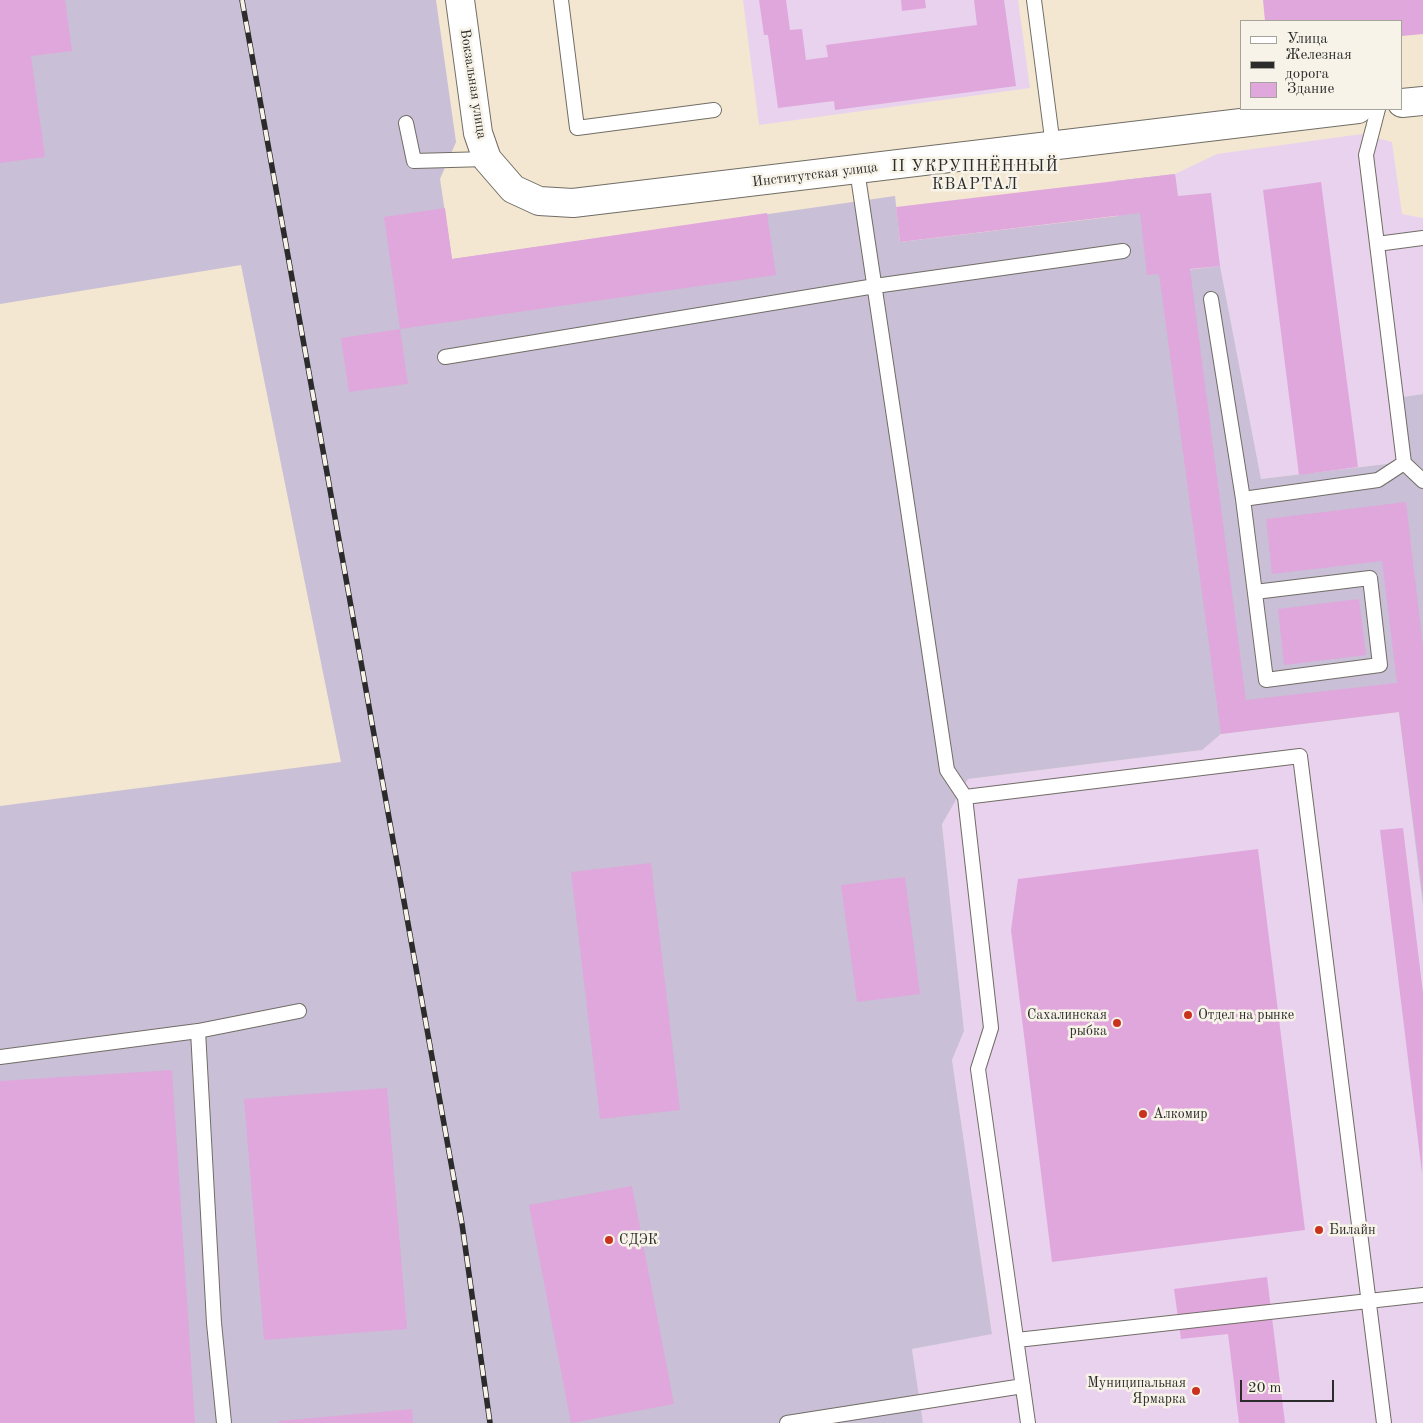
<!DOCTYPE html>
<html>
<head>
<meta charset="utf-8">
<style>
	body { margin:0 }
	#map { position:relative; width:1423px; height:1423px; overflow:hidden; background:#f3e7d1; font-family:"Old Standard TT",serif }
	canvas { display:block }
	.legend { position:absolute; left:1240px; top:20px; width:162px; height:90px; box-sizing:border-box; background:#f7f3e8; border:1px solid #a5a39c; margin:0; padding:6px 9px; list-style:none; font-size:15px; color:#2b2b2b }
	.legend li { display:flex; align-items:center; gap:10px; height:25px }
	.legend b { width:25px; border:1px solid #a5a39c }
	.scale { position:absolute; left:1240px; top:1380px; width:94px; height:22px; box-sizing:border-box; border:2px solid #2b2b2b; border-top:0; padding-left:6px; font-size:15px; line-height:18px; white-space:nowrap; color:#2b2b2b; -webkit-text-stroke:4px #f7f3e8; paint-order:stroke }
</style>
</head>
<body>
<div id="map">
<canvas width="1423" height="1423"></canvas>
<ul class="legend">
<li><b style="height:6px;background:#fff"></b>Улица</li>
<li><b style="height:6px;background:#2b2b2b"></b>Железная дорога</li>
<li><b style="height:14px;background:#e0a7dc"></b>Здание</li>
</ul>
<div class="scale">20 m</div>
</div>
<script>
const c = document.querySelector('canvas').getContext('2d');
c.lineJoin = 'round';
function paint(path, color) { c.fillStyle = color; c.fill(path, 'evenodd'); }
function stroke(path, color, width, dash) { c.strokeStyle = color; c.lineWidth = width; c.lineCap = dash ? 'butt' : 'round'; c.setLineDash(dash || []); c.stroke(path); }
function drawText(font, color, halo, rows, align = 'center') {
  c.font = font + ' "Old Standard TT",serif'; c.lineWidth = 5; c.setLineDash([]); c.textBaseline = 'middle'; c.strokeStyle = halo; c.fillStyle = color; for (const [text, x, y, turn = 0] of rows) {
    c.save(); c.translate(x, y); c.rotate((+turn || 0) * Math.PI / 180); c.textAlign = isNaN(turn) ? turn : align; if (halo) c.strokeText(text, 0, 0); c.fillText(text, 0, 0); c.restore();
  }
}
const built = new Path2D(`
	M 743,0 L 1018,0 L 1030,88 L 759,125 Z
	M 1362,134 L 1392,142 L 1402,214 L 1423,218 L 1423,394 L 1396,398 L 1403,462 L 1261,479 L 1220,267 L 1187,270 L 1175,174 L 1217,154 Z
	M 1399,712 L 1423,906 L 1423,1423 L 923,1423 L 912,1349 L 992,1333 L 952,1060 L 964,1031 L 942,823 L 968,779 L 1201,750 L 1221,734 Z`);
const industrial = new Path2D(`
	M 0,0 L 436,0 L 456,142 L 440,179 L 452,259 L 895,196 L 900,242 L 1118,216 L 1114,181 L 1175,174 L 1187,270 L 1220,266 L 1261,479 L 1403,462 L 1396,398 L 1423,394 L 1423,906 L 1399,712 L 1221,734 L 1202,750 L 968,779 L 942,824 L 964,1031 L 952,1060 L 992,1334 L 912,1349 L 923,1423 L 0,1423 L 0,806 L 341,762 L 241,265 L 0,304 Z`);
const building = new Path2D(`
	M 0,0 L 65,0 L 72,51 L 31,56 L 45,157 L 0,163 Z
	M 759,0 L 786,0 L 790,30 L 802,29 L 806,60 L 828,57 L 826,45 L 977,25 L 974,0 L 1004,0 L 1016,86 L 835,110 L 834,101 L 778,108 L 768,35 L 764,35 Z
	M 901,0 L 925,0 L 926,8 L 902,11 Z
	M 1263,0 L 1423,0 L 1423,34 L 1402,36 L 1402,21 L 1265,21 Z
	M 1175,174 L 1178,196 L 1211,193 L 1220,266 L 1190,269 L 1246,700 L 1397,683 L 1382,561 L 1272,574 L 1266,519 L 1406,502 L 1423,647 L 1423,896 L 1399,712 L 1221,734 L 1159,274 L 1147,275 L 1140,213 L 900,242 L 896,207 Z
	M 1321,182 L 1358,467 L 1299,475 L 1263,190 Z
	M 445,208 L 452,259 L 767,213 L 776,275 L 400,329 L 408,384 L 349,392 L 341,338 L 400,329 L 384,217 Z
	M 1359,599 L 1366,655 L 1284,665 L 1278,609 Z
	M 1403,828 L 1423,993 L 1422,1173 L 1380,830 Z
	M 1258,849 L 1305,1230 L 1052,1262 L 1011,930 L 1018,879 Z
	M 651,863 L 680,1110 L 600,1119 L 571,872 Z
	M 905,877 L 920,994 L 857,1002 L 841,885 Z
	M 172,1070 L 195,1423 L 0,1423 L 0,1081 Z
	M 387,1088 L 407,1329 L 264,1340 L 244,1099 Z
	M 632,1186 L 674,1404 L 571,1423 L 529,1205 Z
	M 1267,1277 L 1285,1423 L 1239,1423 L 1228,1334 L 1181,1339 L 1174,1289 Z
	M 412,1409 L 413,1423 L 279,1423 L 279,1421 Z`);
const lane = new Path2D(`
	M 561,0 L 577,128 L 714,110
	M 1034,0 L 1053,146
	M 406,123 L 414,161 L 487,159
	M 857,170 L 947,770 L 965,797 L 991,1028 L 978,1069 L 1028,1423
	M 1377,244 L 1423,238
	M 1211,299 L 1243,499 L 1266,680 L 1380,665 L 1370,578 L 1255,592
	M 445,357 L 875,286 L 1123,251
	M 1404,463 L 1423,481
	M 1243,499 L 1378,480 L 1404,463 L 1366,155 L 1378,109
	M 965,797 L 1300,756 L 1384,1423
	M 198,1031 L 299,1011
	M 0,1057 L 198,1031 L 214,1323 L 224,1423
	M 1017,1340 L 1423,1295
	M 787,1423 L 1023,1386`);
const street = new Path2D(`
	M 460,0 L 478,133 L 487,159 L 513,189 L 539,201 L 573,203 L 1358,109
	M 1402,103 L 1423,101`);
const rail = new Path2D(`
	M 242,0 L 462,1224 L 490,1423`);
const markers = [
	[1188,1015,5,"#c8321e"],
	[1117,1023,5,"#c8321e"],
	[1143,1114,5,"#c8321e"],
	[1319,1230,5,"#c8321e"],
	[609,1240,5,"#c8321e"],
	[1196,1391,5,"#c8321e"]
];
const streetNames = [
	["Вокзальная улица",473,84,81],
	["Институтская улица",815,175,-7]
];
const poiNames = [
	["Сахалинская",1107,1015,"right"],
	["рыбка",1107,1031,"right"],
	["Отдел на рынке",1198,1015],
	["Алкомир",1153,1114],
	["Билайн",1329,1230],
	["СДЭК",619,1240],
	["Муниципальная",1186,1383,"right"],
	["Ярмарка",1186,1399,"right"]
];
const quarterNames = [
	["II УКРУПНЁННЫЙ",975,167],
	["КВАРТАЛ",975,185]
];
paint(built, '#e8d2ee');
paint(industrial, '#c9bfd7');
paint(building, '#e0a7dc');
stroke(lane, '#716d65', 16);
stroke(street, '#716d65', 30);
stroke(lane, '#fff', 14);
stroke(street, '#fff', 28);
stroke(rail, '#2b2b2b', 5.5);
stroke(rail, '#f7f3e8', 4, [11]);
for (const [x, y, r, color] of markers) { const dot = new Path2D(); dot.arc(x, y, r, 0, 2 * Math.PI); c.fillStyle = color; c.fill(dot); stroke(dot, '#f7f3e8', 2); }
drawText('14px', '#2b2b2b', '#f7f3e8', streetNames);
drawText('14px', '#2b2b2b', '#f7f3e8', poiNames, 'left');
c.letterSpacing = '1px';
drawText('16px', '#2b2b2b', '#f7f3e8', quarterNames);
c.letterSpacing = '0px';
</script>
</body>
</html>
